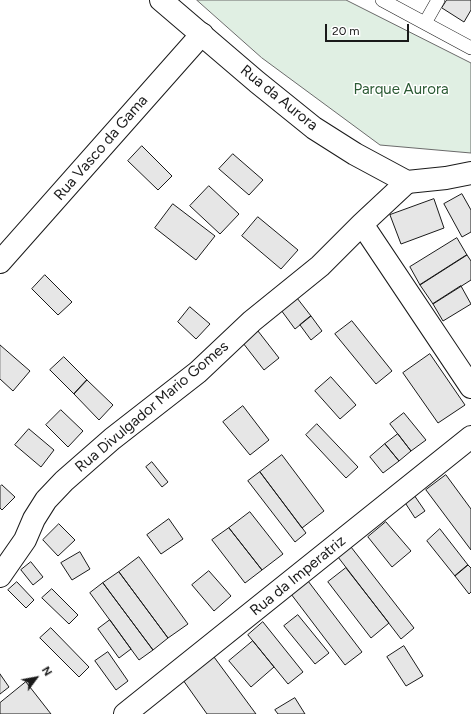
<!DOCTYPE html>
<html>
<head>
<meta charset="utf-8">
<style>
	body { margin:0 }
	#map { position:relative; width:471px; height:714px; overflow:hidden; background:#fff; font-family:Figtree,sans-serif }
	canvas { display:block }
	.north { position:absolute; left:16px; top:658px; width:40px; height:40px; -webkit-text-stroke:3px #fff; paint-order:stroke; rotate:58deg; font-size:11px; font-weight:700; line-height:16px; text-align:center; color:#1a1a1a }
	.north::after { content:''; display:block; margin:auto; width:14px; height:18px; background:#1a1a1a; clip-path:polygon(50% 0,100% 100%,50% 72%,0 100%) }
	.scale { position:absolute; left:325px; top:24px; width:84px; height:18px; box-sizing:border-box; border:2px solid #1a1a1a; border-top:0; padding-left:5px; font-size:12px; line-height:14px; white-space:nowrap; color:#1a1a1a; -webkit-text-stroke:3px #fff; paint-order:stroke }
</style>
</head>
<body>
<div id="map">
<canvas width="471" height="714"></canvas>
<div class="north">N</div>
<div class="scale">20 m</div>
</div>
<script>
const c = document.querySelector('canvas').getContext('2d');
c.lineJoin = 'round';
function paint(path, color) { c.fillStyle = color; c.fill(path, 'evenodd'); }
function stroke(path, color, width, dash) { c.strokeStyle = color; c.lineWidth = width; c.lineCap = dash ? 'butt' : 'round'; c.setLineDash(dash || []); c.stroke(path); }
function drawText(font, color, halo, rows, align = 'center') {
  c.font = font + ' Figtree,sans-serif'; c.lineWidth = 3; c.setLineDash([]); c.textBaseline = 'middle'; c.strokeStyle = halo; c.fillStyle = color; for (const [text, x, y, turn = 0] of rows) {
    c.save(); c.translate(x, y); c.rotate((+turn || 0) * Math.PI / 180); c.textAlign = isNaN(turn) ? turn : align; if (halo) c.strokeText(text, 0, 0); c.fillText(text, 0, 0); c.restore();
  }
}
const green = new Path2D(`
	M 197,0 L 346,0 L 471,63 L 471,153 L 380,145 L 262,58 Z`);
const building = new Path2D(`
	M 447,0 L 471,0 L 471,10 L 464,22 L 442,8 Z
	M 142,146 L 172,176 L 158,190 L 128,161 Z
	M 233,154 L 263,180 L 249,195 L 219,169 Z
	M 209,186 L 239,214 L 220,234 L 190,206 Z
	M 462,194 L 471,210 L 471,232 L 462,237 L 444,204 Z
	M 434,199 L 444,228 L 401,244 L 390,215 Z
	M 173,204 L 215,236 L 196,260 L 155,228 Z
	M 258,217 L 298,250 L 281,269 L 242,236 Z
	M 457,238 L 467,255 L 420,285 L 410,267 Z
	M 467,255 L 471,261 L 471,280 L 433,304 L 420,285 Z
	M 45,275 L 72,302 L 58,315 L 32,289 Z
	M 461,286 L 471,304 L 443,321 L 433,304 Z
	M 297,298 L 311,316 L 295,329 L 281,310 Z
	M 190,307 L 210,324 L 196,339 L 178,322 Z
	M 311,316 L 322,331 L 311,340 L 300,325 Z
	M 352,321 L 392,371 L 376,384 L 335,334 Z
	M 258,331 L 279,358 L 264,370 L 243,343 Z
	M 0,345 L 30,371 L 13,391 L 0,379 Z
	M 430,354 L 465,405 L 438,423 L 403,373 Z
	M 64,357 L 87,380 L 74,394 L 50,370 Z
	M 331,377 L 356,405 L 340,419 L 315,391 Z
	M 87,380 L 113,405 L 99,420 L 74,394 Z
	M 243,406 L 269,440 L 250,455 L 223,422 Z
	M 61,410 L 83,431 L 68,447 L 46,425 Z
	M 404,413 L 426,440 L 411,451 L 390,424 Z
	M 317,424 L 358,467 L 346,478 L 306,435 Z
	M 29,429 L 54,450 L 41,467 L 15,445 Z
	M 398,434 L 411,451 L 399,461 L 385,444 Z
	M 385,444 L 399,461 L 383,473 L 370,457 Z
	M 282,455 L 324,511 L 302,528 L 260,472 Z
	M 152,462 L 168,482 L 162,487 L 146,467 Z
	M 260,472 L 306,533 L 295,542 L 248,481 Z
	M 446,475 L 471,509 L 471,550 L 426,490 Z
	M 2,485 L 15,497 L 2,510 L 0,508 L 0,487 Z
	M 414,495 L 425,511 L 415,518 L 404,501 Z
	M 250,512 L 283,554 L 262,570 L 229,528 Z
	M 169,519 L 183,539 L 161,554 L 147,535 Z
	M 386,522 L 411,551 L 392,567 L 368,537 Z
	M 59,524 L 75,540 L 58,556 L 43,540 Z
	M 229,528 L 262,570 L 245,583 L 212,540 Z
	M 440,529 L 468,565 L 455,576 L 427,541 Z
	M 351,547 L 414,628 L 401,639 L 338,557 Z
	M 80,552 L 90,569 L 72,580 L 61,563 Z
	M 139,557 L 188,624 L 168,638 L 119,572 Z
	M 31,562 L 43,577 L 33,585 L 21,570 Z
	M 468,565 L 471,568 L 471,592 L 469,594 L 455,576 Z
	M 346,568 L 389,623 L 371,638 L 328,582 Z
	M 209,571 L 231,596 L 214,611 L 192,585 Z
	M 119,572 L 168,638 L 153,650 L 103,583 Z
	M 308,581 L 362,652 L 345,665 L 291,594 Z
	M 17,582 L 34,600 L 26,608 L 8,590 Z
	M 103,583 L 153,650 L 139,660 L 90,593 Z
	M 52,589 L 78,615 L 69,624 L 42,598 Z
	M 298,615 L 329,653 L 315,664 L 284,626 Z
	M 110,620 L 131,649 L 119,658 L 98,629 Z
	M 263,622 L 303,672 L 288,684 L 248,635 Z
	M 51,628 L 89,667 L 79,677 L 40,638 Z
	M 253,641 L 274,667 L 251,687 L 229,661 Z
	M 404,646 L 423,676 L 406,686 L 387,657 Z
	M 108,652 L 128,681 L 116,690 L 95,661 Z
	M 214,657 L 256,714 L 207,714 L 183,680 Z
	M 0,674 L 9,687 L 0,694 Z
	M 26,682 L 51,714 L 0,714 L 0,703 Z
	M 295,698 L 305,714 L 278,714 L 275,710 Z`);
const service = new Path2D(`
	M 382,0 L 471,48
	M 425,23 L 438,0`);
const minor = new Path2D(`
	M 407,182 L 362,224 L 471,387
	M 0,262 L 202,34
	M 0,576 L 25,540 L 34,519 L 46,500 L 64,481 L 112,439 L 198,372 L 252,321 L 320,266 L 362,224
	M 125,714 L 471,437`);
const secondary = new Path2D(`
	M 161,0 L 257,82 L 314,128 L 355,154 L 407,182 L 446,178 L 471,173`);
const parkNames = [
	["Parque Aurora",401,90]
];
const streetNames = [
	["Rua da Aurora",279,98,39],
	["Rua Vasco da Gama",101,148,-49],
	["Rua Divulgador Mario Gomes",152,407,-40],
	["Rua da Imperatriz",298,576,-39]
];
paint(green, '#e0efe3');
stroke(green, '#6a6a6a', 1);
paint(building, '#e6e6e6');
stroke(building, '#1a1a1a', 1);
stroke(service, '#1a1a1a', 14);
stroke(minor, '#1a1a1a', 24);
stroke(secondary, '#1a1a1a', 24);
stroke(service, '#fff', 13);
stroke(minor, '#fff', 22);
stroke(secondary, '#fff', 22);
drawText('15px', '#2b5a34', '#fff', parkNames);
drawText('15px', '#1a1a1a', '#fff', streetNames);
</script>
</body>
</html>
